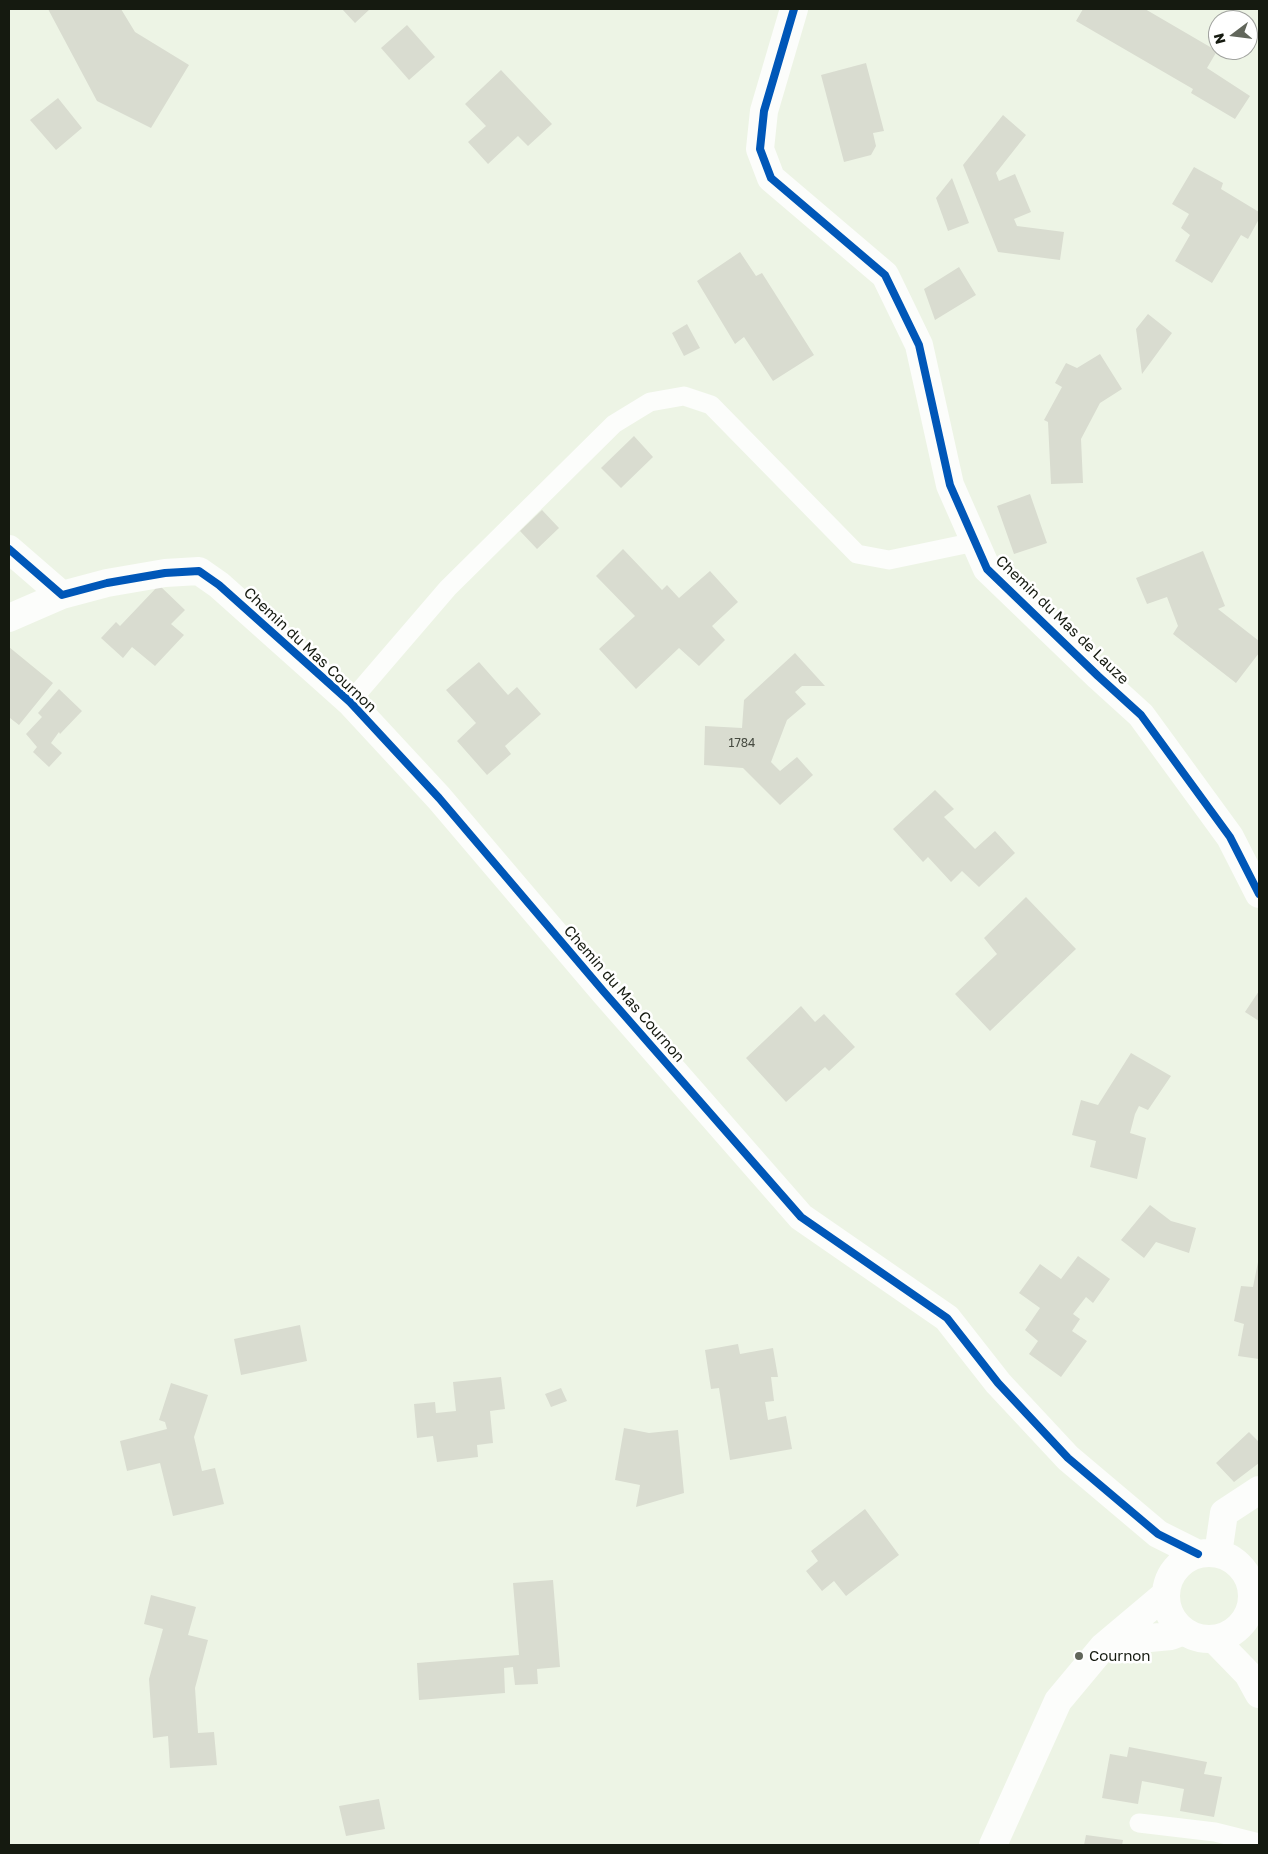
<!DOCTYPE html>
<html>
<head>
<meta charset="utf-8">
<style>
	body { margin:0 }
	#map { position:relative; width:1268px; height:1854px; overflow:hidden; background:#edf4e5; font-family:"Golos Text",sans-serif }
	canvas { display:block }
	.frame { position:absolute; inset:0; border:10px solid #151a10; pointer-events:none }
	.north { position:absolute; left:1208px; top:10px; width:50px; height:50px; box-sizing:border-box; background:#fff; border:1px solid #a1a39f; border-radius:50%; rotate:255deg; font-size:14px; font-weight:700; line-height:20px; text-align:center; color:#151a10 }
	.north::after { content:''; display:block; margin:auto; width:18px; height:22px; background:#61665b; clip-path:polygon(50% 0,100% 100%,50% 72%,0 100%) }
</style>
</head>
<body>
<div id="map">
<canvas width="1268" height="1854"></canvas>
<div class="frame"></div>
<div class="north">N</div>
</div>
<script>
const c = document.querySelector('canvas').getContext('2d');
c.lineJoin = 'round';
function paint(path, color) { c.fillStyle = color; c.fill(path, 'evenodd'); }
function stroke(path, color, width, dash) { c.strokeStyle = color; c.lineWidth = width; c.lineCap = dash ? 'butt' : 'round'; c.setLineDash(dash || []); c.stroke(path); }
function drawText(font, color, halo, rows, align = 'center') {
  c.font = font + ' "Golos Text",sans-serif'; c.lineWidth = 5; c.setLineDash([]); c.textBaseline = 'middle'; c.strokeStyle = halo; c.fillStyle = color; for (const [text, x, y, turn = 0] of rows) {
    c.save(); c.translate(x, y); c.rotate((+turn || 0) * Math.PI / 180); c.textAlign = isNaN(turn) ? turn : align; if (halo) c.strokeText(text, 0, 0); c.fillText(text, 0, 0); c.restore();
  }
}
const building = new Path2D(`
	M 48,9 L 121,9 L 135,32 L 189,65 L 151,128 L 97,101 Z
	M 342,9 L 370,9 L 355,23 Z
	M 1083,9 L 1145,9 L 1217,51 L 1207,68 L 1250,96 L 1235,119 L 1191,93 L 1193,89 L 1076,21 Z
	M 407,25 L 435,57 L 409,80 L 381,48 Z
	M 866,63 L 884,131 L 873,133 L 876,146 L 871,155 L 844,162 L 821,75 Z
	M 501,70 L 552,124 L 528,146 L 518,136 L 488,164 L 468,142 L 486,126 L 465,104 Z
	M 58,98 L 82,128 L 56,150 L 30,120 Z
	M 1003,115 L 1026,135 L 996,173 L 999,181 L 1015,174 L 1031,212 L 1014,219 L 1017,226 L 1064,232 L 1060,260 L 998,252 L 963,165 Z
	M 1194,167 L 1223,183 L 1221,189 L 1259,212 L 1259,219 L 1248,239 L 1241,235 L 1212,283 L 1175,261 L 1190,235 L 1181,228 L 1189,214 L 1172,204 Z
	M 952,178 L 969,223 L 948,231 L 936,198 Z
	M 740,252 L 756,276 L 762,273 L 814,355 L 773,381 L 744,337 L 735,344 L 697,281 Z
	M 959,267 L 976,295 L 935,320 L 924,289 Z
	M 1148,314 L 1172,333 L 1142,374 L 1136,329 Z
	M 687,324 L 700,348 L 684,356 L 672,333 Z
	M 1100,354 L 1122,389 L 1100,403 L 1081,439 L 1083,483 L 1051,484 L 1048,422 L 1044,420 L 1062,387 L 1055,383 L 1066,363 L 1077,368 Z
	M 634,436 L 653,457 L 621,488 L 601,468 Z
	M 1030,494 L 1047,543 L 1014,554 L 997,506 Z
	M 542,510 L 559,528 L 537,549 L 520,531 Z
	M 623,549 L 662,590 L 667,585 L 679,598 L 710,571 L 738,602 L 712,626 L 725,640 L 699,666 L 679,648 L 636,689 L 599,649 L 635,616 L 596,576 Z
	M 1203,551 L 1225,606 L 1218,609 L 1259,641 L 1259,653 L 1236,683 L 1173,634 L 1178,626 L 1167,597 L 1147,604 L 1136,578 Z
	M 159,585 L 185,610 L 171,624 L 184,635 L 155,666 L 132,647 L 123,658 L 101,638 L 116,622 L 120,626 Z
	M 9,647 L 53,683 L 19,725 L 10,718 L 9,720 Z
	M 795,653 L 825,686 L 802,686 L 795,692 L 806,704 L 787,720 L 771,762 L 780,771 L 797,757 L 813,775 L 780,805 L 743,768 L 704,765 L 705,726 L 742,728 L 744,700 Z
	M 479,662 L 508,695 L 517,687 L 541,714 L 505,746 L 511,754 L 487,775 L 457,741 L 476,723 L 446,690 Z
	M 59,689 L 82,711 L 60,734 L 59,732 L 51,743 L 62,753 L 49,767 L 33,752 L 37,747 L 26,734 L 42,717 L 38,713 Z
	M 935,790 L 954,809 L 944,817 L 975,849 L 995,831 L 1015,853 L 979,887 L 962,871 L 951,882 L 928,857 L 923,862 L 893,829 Z
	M 1026,897 L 1076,949 L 990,1031 L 955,994 L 997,954 L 984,938 Z
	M 1259,991 L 1259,1021 L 1245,1012 Z
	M 801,1006 L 815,1022 L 824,1014 L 855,1047 L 829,1071 L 825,1067 L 786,1102 L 746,1058 Z
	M 1131,1053 L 1171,1076 L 1148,1110 L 1139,1106 L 1135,1114 L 1130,1133 L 1146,1138 L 1137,1179 L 1090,1167 L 1096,1141 L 1072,1135 L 1081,1100 L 1098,1105 Z
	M 1150,1205 L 1171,1221 L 1196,1228 L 1189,1253 L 1156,1242 L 1144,1258 L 1121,1240 Z
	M 1078,1256 L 1110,1279 L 1093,1303 L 1086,1297 L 1073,1314 L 1080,1319 L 1072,1331 L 1087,1341 L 1061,1377 L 1029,1354 L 1038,1341 L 1025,1330 L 1040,1308 L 1019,1293 L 1040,1264 L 1061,1279 Z
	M 1258,1262 L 1259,1263 L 1259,1359 L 1238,1356 L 1244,1324 L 1234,1321 L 1241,1286 L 1253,1287 Z
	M 300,1325 L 307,1361 L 241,1375 L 234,1339 Z
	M 738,1344 L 740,1354 L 773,1348 L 778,1377 L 771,1377 L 774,1401 L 765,1402 L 768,1420 L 786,1416 L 792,1449 L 730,1460 L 719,1388 L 711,1389 L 705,1350 Z
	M 501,1377 L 505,1409 L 490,1411 L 493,1443 L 477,1445 L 478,1457 L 437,1462 L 433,1436 L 417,1438 L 414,1404 L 435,1402 L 436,1413 L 456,1411 L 453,1382 Z
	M 171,1383 L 208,1395 L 194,1437 L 202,1471 L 215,1468 L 224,1504 L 173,1516 L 160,1463 L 127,1471 L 120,1441 L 167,1429 L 165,1422 L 159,1420 Z
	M 561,1388 L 567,1401 L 551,1407 L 545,1394 Z
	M 624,1428 L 649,1433 L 678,1430 L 684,1493 L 636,1507 L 640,1485 L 615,1480 Z
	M 1249,1432 L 1259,1442 L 1259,1463 L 1234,1482 L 1216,1463 Z
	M 865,1509 L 899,1555 L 846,1596 L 834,1581 L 822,1591 L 806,1571 L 818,1561 L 811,1551 Z
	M 553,1580 L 560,1667 L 537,1669 L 538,1684 L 515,1685 L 513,1667 L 504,1668 L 505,1693 L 419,1700 L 417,1663 L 519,1655 L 513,1583 Z
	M 151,1595 L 196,1607 L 188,1635 L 208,1640 L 195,1688 L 198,1733 L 214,1732 L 217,1765 L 170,1768 L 168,1736 L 153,1738 L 149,1679 L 163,1629 L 144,1624 Z
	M 1129,1747 L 1207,1762 L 1204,1774 L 1222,1777 L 1214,1817 L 1180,1811 L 1184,1789 L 1142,1781 L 1138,1804 L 1102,1798 L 1110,1754 L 1127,1757 Z
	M 379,1799 L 385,1829 L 346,1836 L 339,1806 Z
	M 1086,1835 L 1123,1840 L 1122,1845 L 1084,1845 Z`);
const lane = new Path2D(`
	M 350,702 L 448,588 L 614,424 L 650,402 L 684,396 L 711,405 L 857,554 L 889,560 L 975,542
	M 1139,1823 L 1215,1832 L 1259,1843`);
const street = new Path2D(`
	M 794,9 L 764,111 L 760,149 L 771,178 L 885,275 L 919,345 L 950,485 L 987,569 L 1098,676 L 1141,715 L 1230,837 L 1259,894
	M 9,549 L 62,595 L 107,583 L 165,573 L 199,571 L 219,585 L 350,702 L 439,798 L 604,992 L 801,1217 L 947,1318 L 998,1383 L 1068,1458 L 1158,1534 L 1198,1554
	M 9,618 L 62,595
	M1166 1596a43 43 0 1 1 86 0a43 43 0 1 1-86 0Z
	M 1218,1554 L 1224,1513 L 1259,1490
	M 1214,1639 L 1248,1674 L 1259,1694
	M 1107,1646 L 1139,1639 L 1171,1636 L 1184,1631
	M 993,1845 L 1058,1701 L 1103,1647 L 1166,1594`);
const cycleway = new Path2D(`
	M 794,9 L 764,111 L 760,149 L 771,178 L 885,275 L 919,345 L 950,485 L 987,569 L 1098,676 L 1141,715 L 1230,837 L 1259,894
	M 9,549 L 62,595 L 107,583 L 165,573 L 199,571 L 219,585 L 350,702 L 439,798 L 604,992 L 801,1217 L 947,1318 L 998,1383 L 1068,1458 L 1158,1534 L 1198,1554`);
const markers = [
	[1079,1656,5,"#61665b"]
];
const numberNames = [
	["1784",742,743]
];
const streetNames = [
	["Chemin du Mas de Lauze",1062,620,44],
	["Chemin du Mas Cournon",310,650,43],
	["Chemin du Mas Cournon",624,994,49]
];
const poiNames = [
	["Cournon",1089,1656]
];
paint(building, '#d9dcd0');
stroke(lane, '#fcfdfb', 19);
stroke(street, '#fcfdfb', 28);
stroke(cycleway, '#0057b8', 8);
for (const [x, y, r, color] of markers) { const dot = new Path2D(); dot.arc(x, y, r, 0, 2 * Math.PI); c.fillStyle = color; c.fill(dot); stroke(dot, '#fff', 2); }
drawText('12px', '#464a40', null, numberNames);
drawText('15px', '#151a10', '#fff', streetNames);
drawText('15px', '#151a10', '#fff', poiNames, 'left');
</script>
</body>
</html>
